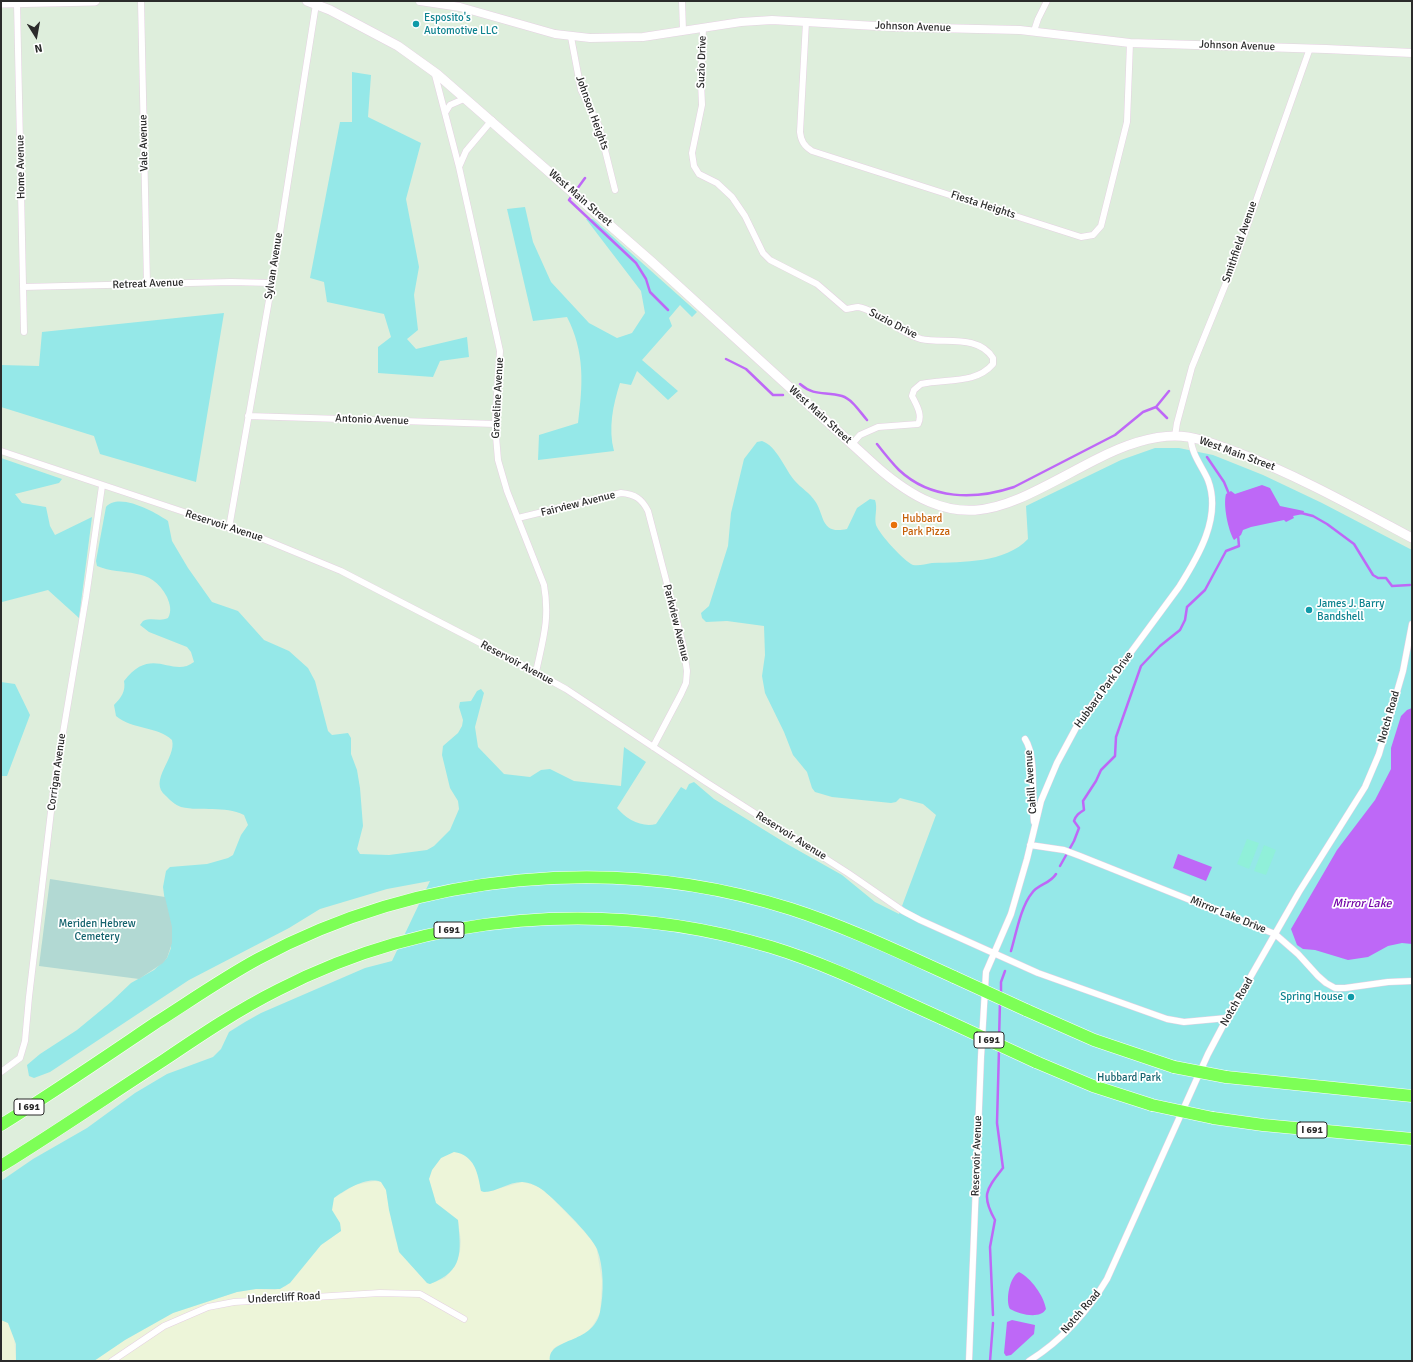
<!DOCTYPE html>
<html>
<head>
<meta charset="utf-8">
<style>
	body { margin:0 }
	#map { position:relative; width:1413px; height:1362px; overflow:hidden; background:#deeedc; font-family:Signika,sans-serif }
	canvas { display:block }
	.frame { position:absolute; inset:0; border:2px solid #2b2b2b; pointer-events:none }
	.north { position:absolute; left:16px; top:16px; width:40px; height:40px; -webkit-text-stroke:3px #fff; paint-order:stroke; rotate:169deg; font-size:11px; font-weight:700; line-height:16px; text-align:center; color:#2b2b2b }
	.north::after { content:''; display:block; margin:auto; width:14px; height:18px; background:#2b2b2b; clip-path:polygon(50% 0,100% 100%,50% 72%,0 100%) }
</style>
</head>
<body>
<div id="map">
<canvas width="1413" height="1362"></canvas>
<div class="frame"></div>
<div class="north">N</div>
</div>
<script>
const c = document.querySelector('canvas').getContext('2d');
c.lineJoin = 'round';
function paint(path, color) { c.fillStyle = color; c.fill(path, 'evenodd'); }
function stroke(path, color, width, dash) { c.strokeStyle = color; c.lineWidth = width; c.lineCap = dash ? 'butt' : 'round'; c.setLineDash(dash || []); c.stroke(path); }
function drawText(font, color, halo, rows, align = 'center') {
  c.font = font + ' Signika,sans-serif'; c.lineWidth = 3.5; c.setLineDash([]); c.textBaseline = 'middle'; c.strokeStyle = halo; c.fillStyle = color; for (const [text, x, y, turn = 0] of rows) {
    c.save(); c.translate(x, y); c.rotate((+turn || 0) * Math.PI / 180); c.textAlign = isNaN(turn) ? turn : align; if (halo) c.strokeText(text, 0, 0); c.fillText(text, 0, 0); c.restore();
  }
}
const medical = new Path2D(`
	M 451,1152 L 458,1152 L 466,1156 L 472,1162 L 478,1173 L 481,1191 L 487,1192 L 522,1182 L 534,1185 L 544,1190 L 582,1229 L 596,1246 L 602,1281 L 600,1313 L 593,1325 L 586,1334 L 557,1346 L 553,1349 L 550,1357 L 550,1361 L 94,1361 L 125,1340 L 173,1313 L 237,1292 L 256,1289 L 275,1290 L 286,1286 L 321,1245 L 341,1231 L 340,1223 L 332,1212 L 331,1204 L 334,1198 L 355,1185 L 375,1181 L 381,1182 L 386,1190 L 395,1238 L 403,1256 L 427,1283 L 430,1284 L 445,1278 L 455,1266 L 460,1252 L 461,1241 L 458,1220 L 436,1203 L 429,1179 L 432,1170 L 441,1158 Z
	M 1,1320 L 8,1323 L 14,1336 L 16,1361 L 1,1361 Z`);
const green = new Path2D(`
	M 352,72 L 371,75 L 368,117 L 421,143 L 406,199 L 419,267 L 414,295 L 418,330 L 407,339 L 416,349 L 467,337 L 469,357 L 440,361 L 433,377 L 378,373 L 378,347 L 391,337 L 384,314 L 327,302 L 324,282 L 310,278 L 340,122 L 352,122 Z
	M 525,207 L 533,242 L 551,282 L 589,323 L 617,338 L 632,333 L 645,313 L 641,291 L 586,219 L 593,219 L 697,312 L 692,317 L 680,305 L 669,318 L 672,326 L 642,360 L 678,391 L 668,400 L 637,371 L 631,385 L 620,383 C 613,405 608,428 614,451 L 538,460 L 539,435 L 578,423 C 583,385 585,352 567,317 L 533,321 L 507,209 Z
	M 224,313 L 196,482 L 100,454 L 94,436 L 1,407 L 1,365 L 39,366 L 42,332 Z
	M 762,441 C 777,446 785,470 795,481 C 801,488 810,493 815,501 C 825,515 820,535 847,529 L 857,508 L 870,499 L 875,500 C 878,508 874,517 876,525 C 880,535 904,561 913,565 C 920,566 925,564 932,563 C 963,562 1005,563 1028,539 L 1026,506 L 1121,460 L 1155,448 L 1179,448 L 1213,455 L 1263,475 L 1322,503 L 1412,550 L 1412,1361 L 550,1361 C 547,1337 593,1345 600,1312 C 604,1293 604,1267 597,1249 C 591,1235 556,1201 544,1191 C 538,1186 529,1182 522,1182 C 508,1182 497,1192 484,1192 L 481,1191 C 478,1174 475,1155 454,1152 L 441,1158 L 432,1170 L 429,1179 L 436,1203 L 458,1220 C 461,1252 464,1271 430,1284 L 427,1283 L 399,1252 L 389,1210 L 386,1190 L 381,1182 C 367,1176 345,1190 334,1198 L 332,1210 L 340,1223 L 341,1231 L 321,1245 L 290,1283 L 280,1289 L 256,1289 L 237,1292 L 173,1313 L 125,1340 L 94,1361 L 16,1361 L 16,1344 L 8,1323 L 1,1320 L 1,1181 L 33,1159 L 87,1128 L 135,1093 L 167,1074 L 213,1057 L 221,1049 L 229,1032 L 245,1022 L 261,1013 L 365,968 L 392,961 L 430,881 L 387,889 L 320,909 L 289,928 L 189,980 L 50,1072 L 34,1078 L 29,1076 L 27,1065 L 40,1054 L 77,1030 L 111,1002 L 131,983 L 154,970 L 167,958 L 171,948 L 163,887 L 166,871 L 170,867 L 207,864 L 228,858 L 233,855 L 241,835 L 248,825 L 244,815 C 224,805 202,812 181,807 C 175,805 170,800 166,796 C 147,781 177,758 172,740 C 157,726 133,730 116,716 L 114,705 C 121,698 126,691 124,681 C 152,644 172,679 194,662 L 191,652 L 187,647 L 149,632 L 140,625 L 143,621 C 152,617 160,622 168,618 C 172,611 170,604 167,597 C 151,565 123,577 97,566 L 96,561 L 106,507 C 119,492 155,512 168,521 L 172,541 L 188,568 L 212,602 L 238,611 L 264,640 L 289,651 L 308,668 L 315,681 L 328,731 L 332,735 L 348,733 L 351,738 L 351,754 L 357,770 L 360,788 L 363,826 L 357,849 L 360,854 L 389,855 L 427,850 L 434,846 L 450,830 L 459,809 L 458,801 L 450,788 L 442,755 L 443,746 L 458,733 L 462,726 L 463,720 L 459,707 L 460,702 L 471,701 L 477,691 L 481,689 L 484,693 L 475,727 L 478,747 L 504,774 L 530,777 L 541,770 L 550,769 L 574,781 L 621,786 L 624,747 L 646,762 L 617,808 C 626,819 642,828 656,824 L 681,787 L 686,790 L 689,784 L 694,782 L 714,799 L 787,844 L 842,875 L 875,902 L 899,914 L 936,815 L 923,804 L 900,798 L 896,802 L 891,803 L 832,797 L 815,792 L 812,788 L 807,772 L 793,755 L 784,732 L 765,693 L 762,676 L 765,655 L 764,626 L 727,621 L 706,622 L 702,618 L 701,613 L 709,606 L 728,546 L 731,513 L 744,459 L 757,442 Z
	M 1,458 L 62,479 L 59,483 L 15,494 L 22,503 L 46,507 L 50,526 L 55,535 L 92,517 L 79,618 L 48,590 L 2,602 L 1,605 Z
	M 1,682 L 15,684 L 30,715 L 7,776 L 1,776 Z`);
const cemetery = new Path2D(`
	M 50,879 L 165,897 L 172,927 L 172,943 L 167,958 L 163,963 L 139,979 L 39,966 Z`);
const pitch = new Path2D(`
	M 1247,839 L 1259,843 L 1249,869 L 1237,864 Z
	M 1264,845 L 1276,850 L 1266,875 L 1254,871 Z`);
const water = new Path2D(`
	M 1262,485 L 1270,488 L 1280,506 L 1304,511 L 1303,514 L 1293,516 L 1294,518 L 1286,522 L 1284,520 L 1251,527 L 1243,530 L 1241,535 L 1234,540 C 1228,530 1223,505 1226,494 L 1231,491 L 1235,494 Z
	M 1412,708 L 1412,944 L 1402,943 L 1388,946 L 1368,957 L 1348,960 L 1315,950 L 1303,949 L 1297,945 L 1291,929 L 1337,850 L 1375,800 L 1391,769 L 1391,748 L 1401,716 L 1407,710 Z
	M 1178,854 L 1212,867 L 1206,881 L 1173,868 Z
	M 1019,1272 C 1031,1278 1044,1296 1046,1309 C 1040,1320 1019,1314 1010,1309 C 1005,1300 1010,1276 1019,1272 Z
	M 1012,1320 L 1035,1325 L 1034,1334 L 1011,1355 L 1006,1356 L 1004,1353 L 1007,1322 Z`);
const stream = new Path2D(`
	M 585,178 L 569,200 L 636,263 L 646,279 L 650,292 L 668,310
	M 726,359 L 746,369 L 773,395 L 783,395
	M 800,384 C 815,397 825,391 842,396 C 852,399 860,412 867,420
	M 1156,407 L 1167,418
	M 877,444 C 884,453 891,462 899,470 C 931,500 975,500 1014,487 L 1115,435 L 1143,412 L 1156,407 L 1169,391
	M 1207,457 L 1224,482 L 1229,494
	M 1301,513 L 1313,516 L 1327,524 L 1354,544 L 1373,575 L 1378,578 L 1386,578 L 1392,586 L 1410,585
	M 1060,866 L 1074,841 L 1079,828 L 1074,821 C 1076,815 1079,813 1084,810 L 1083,801 L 1096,781 L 1101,770 L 1115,756 L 1116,737 L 1141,666 L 1160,646 L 1180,630 L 1185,620 L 1187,607 L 1205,590 L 1226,551 L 1239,546 L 1238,535
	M 1011,951 C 1016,934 1021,906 1032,893 C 1038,884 1050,884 1056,874
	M 1001,994 L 1001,982 L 1005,971
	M 999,1040 L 1000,1001
	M 993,1315 L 990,1247 L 995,1220 C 981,1195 986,1190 1003,1168 L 997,1123 L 999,1049
	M 990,1361 L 993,1323`);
const minor = new Path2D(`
	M 141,1 L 147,284
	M 682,1 L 683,31
	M 17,3 L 24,332
	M 806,22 L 800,132 C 801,141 804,146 812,151 L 1081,237 L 1093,235 L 1101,226 L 1127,122 L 1130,43
	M 703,28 L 701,82 L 702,105 L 692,153 L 694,166 L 699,174 L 717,183 L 732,197 L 745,216 L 763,253 L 770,260 L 817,284 L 846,309 C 849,309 855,307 858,307 C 877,310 899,333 921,339 C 944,344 978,334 993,358 L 993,364 C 975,385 945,378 921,384 L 914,390 L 912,396 C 916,404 923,415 918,424 L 878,427 L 860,435 L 852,444
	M 1034,31 L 1038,19 L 1047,1
	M 571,37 L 581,90 L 599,126 L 615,190
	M 434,71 L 459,167
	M 445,113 L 450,105 L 466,98
	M 492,120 L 466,151 L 459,167 L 500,351 L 495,424 L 498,460 L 507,491 L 544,585 C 550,619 543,639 536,672
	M 23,287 L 231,282 L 272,283
	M 248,416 L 495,424
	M 1175,436 L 1177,423 L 1192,367 L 1233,266 L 1310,48
	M 1,451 L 256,536 L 341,571 L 513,660 L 566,689 L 706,782 L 848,873 L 903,911 L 920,920 L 1038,973 L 1167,1019 L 1184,1022 L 1227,1018
	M 518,518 L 621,493 C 635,494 642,499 648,511 L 683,645 L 687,671 L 686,683 L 681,694 L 653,747
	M 229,528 L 272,283 L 316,4
	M 1025,739 C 1037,757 1031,798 1034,822
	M 1030,845 L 1064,850 L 1080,856 L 1275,934 L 1298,954 L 1318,976 L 1326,983 L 1335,988 L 1345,988 L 1388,982 L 1412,981
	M 1,1072 L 20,1058 L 25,1041 L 29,997 L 54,786 L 86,597 L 102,486
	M 112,1361 L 164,1326 L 208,1307 L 234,1302 L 380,1293 L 420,1294 L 464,1319
	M 969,1361 L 981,1057 L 986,972 L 1011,914 L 1027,859 L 1041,801 L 1057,763 L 1078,724 L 1179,587 C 1198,557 1222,517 1208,480 C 1202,466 1191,454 1191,438
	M 1029,1361 C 1061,1341 1088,1311 1107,1279 L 1208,1054 L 1227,1018 L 1299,892 L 1365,787 L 1379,754 L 1403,671 L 1412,624`);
const tertiary = new Path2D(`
	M 420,1 L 460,7 L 555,34 L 590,38 L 643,37 L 741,22 L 772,20 L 893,27 L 1020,30 L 1130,43 L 1326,49 L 1412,53`);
const secondary = new Path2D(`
	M 307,1 L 330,10 L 398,46 L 437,74 L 652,262 L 877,467 C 964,543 1007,505 1095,460 C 1120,447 1147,436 1175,436 C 1196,436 1217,445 1236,452 C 1297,475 1354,507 1412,538
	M 1,3 L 95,1`);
const motorway = new Path2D(`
	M 1026,1010 L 1094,1040 L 1174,1067
	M 1036,1062 L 1093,1086 L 1152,1105
	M 1226,1077 L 1412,1096
	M 1213,1118 L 1263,1125 L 1412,1139
	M 1,1125 C 54,1092 105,1057 157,1022 C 190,1001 223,978 258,959 C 420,872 616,853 791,909 C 847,927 901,953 954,977
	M 1,1166 C 56,1132 110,1095 164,1060 C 201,1035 238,1010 278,990 C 429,912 608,898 771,947 C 830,965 885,993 941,1018`);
const motorwayBridge = new Path2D(`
	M 954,977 L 1026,1010
	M 941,1018 L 1036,1062
	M 1174,1067 L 1226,1077
	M 1152,1105 L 1213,1118`);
const markers = [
	[416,24,4,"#0f9aa8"],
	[894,525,4,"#e8710a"],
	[1309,610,4,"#0f9aa8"],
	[1351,997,4,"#0f9aa8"]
];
const shields = [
	[449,930,30],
	[989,1040,30],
	[29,1107,30],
	[1312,1130,30]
];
const shieldNames = [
	["I 691",449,930],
	["I 691",989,1040],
	["I 691",29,1107],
	["I 691",1312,1130]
];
const cultureNames = [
	["Esposito's",424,18],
	["Automotive LLC",424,31],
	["James J. Barry",1317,604],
	["Bandshell",1317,617],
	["Spring House",1343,997,"right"]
];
const streetNames = [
	["Johnson Avenue",913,27,2],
	["Johnson Avenue",1237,46,2],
	["Suzio Drive",702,62,-88],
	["Johnson Heights",592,113,70],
	["Vale Avenue",144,143,-91],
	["Home Avenue",21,167,-91],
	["West Main Street",580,198,41],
	["Fiesta Heights",983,205,18],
	["Smithfield Avenue",1240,242,-71],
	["Sylvan Avenue",274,266,-81],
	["Retreat Avenue",148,284,-2],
	["Suzio Drive",893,324,27],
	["Graveline Avenue",498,398,-87],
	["West Main Street",820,415,42],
	["Antonio Avenue",372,420,2],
	["West Main Street",1237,454,20],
	["Fairview Avenue",578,504,-14],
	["Reservoir Avenue",224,526,18],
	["Parkview Avenue",676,623,76],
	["Reservoir Avenue",517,663,28],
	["Hubbard Park Drive",1104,690,-54],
	["Notch Road",1389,717,-74],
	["Corrigan Avenue",57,772,-82],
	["Cahill Avenue",1031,782,-94],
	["Reservoir Avenue",791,836,32],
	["Mirror Lake Drive",1228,915,22],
	["Notch Road",1237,1002,-60],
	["Reservoir Avenue",977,1156,-88],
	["Undercliff Road",284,1298,-3],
	["Notch Road",1081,1312,-49]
];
const foodNames = [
	["Hubbard",902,519],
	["Park Pizza",902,532]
];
const parkNames = [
	["Meriden Hebrew",97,924],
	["Cemetery",97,937],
	["Hubbard Park",1129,1078]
];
const waterNames = [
	["Mirror Lake",1362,904]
];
paint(medical, '#edf5d9');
paint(green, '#95e8e8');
paint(cemetery, '#b2d9d3');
paint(pitch, '#90f0d9');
paint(water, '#be68f7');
stroke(stream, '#be68f7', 2.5);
stroke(minor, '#e5d1e2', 7);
stroke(tertiary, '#e5d1e2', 9);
stroke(secondary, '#e5d1e2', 10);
stroke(motorway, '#fff', 13);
stroke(minor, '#fff', 6);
stroke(tertiary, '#fff', 8);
stroke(secondary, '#fff', 9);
stroke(motorway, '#7dff56', 12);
stroke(motorwayBridge, '#fff', 13, []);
stroke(motorwayBridge, '#7dff56', 12);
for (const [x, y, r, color] of markers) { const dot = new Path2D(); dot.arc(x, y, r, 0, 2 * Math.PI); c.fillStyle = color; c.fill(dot); stroke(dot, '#fff', 1.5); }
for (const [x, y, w] of shields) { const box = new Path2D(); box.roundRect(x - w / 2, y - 8, w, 16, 3); c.fillStyle = '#fff'; c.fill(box); stroke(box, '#2b2b2b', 1); }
drawText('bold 10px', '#2b2b2b', null, shieldNames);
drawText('11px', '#0d838f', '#fff', cultureNames, 'left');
drawText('11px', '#2b2b2b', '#fff', streetNames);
drawText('11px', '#c56008', '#fff', foodNames, 'left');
drawText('11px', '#15636e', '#fff', parkNames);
drawText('italic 12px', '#7204a6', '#fff', waterNames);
</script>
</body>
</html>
